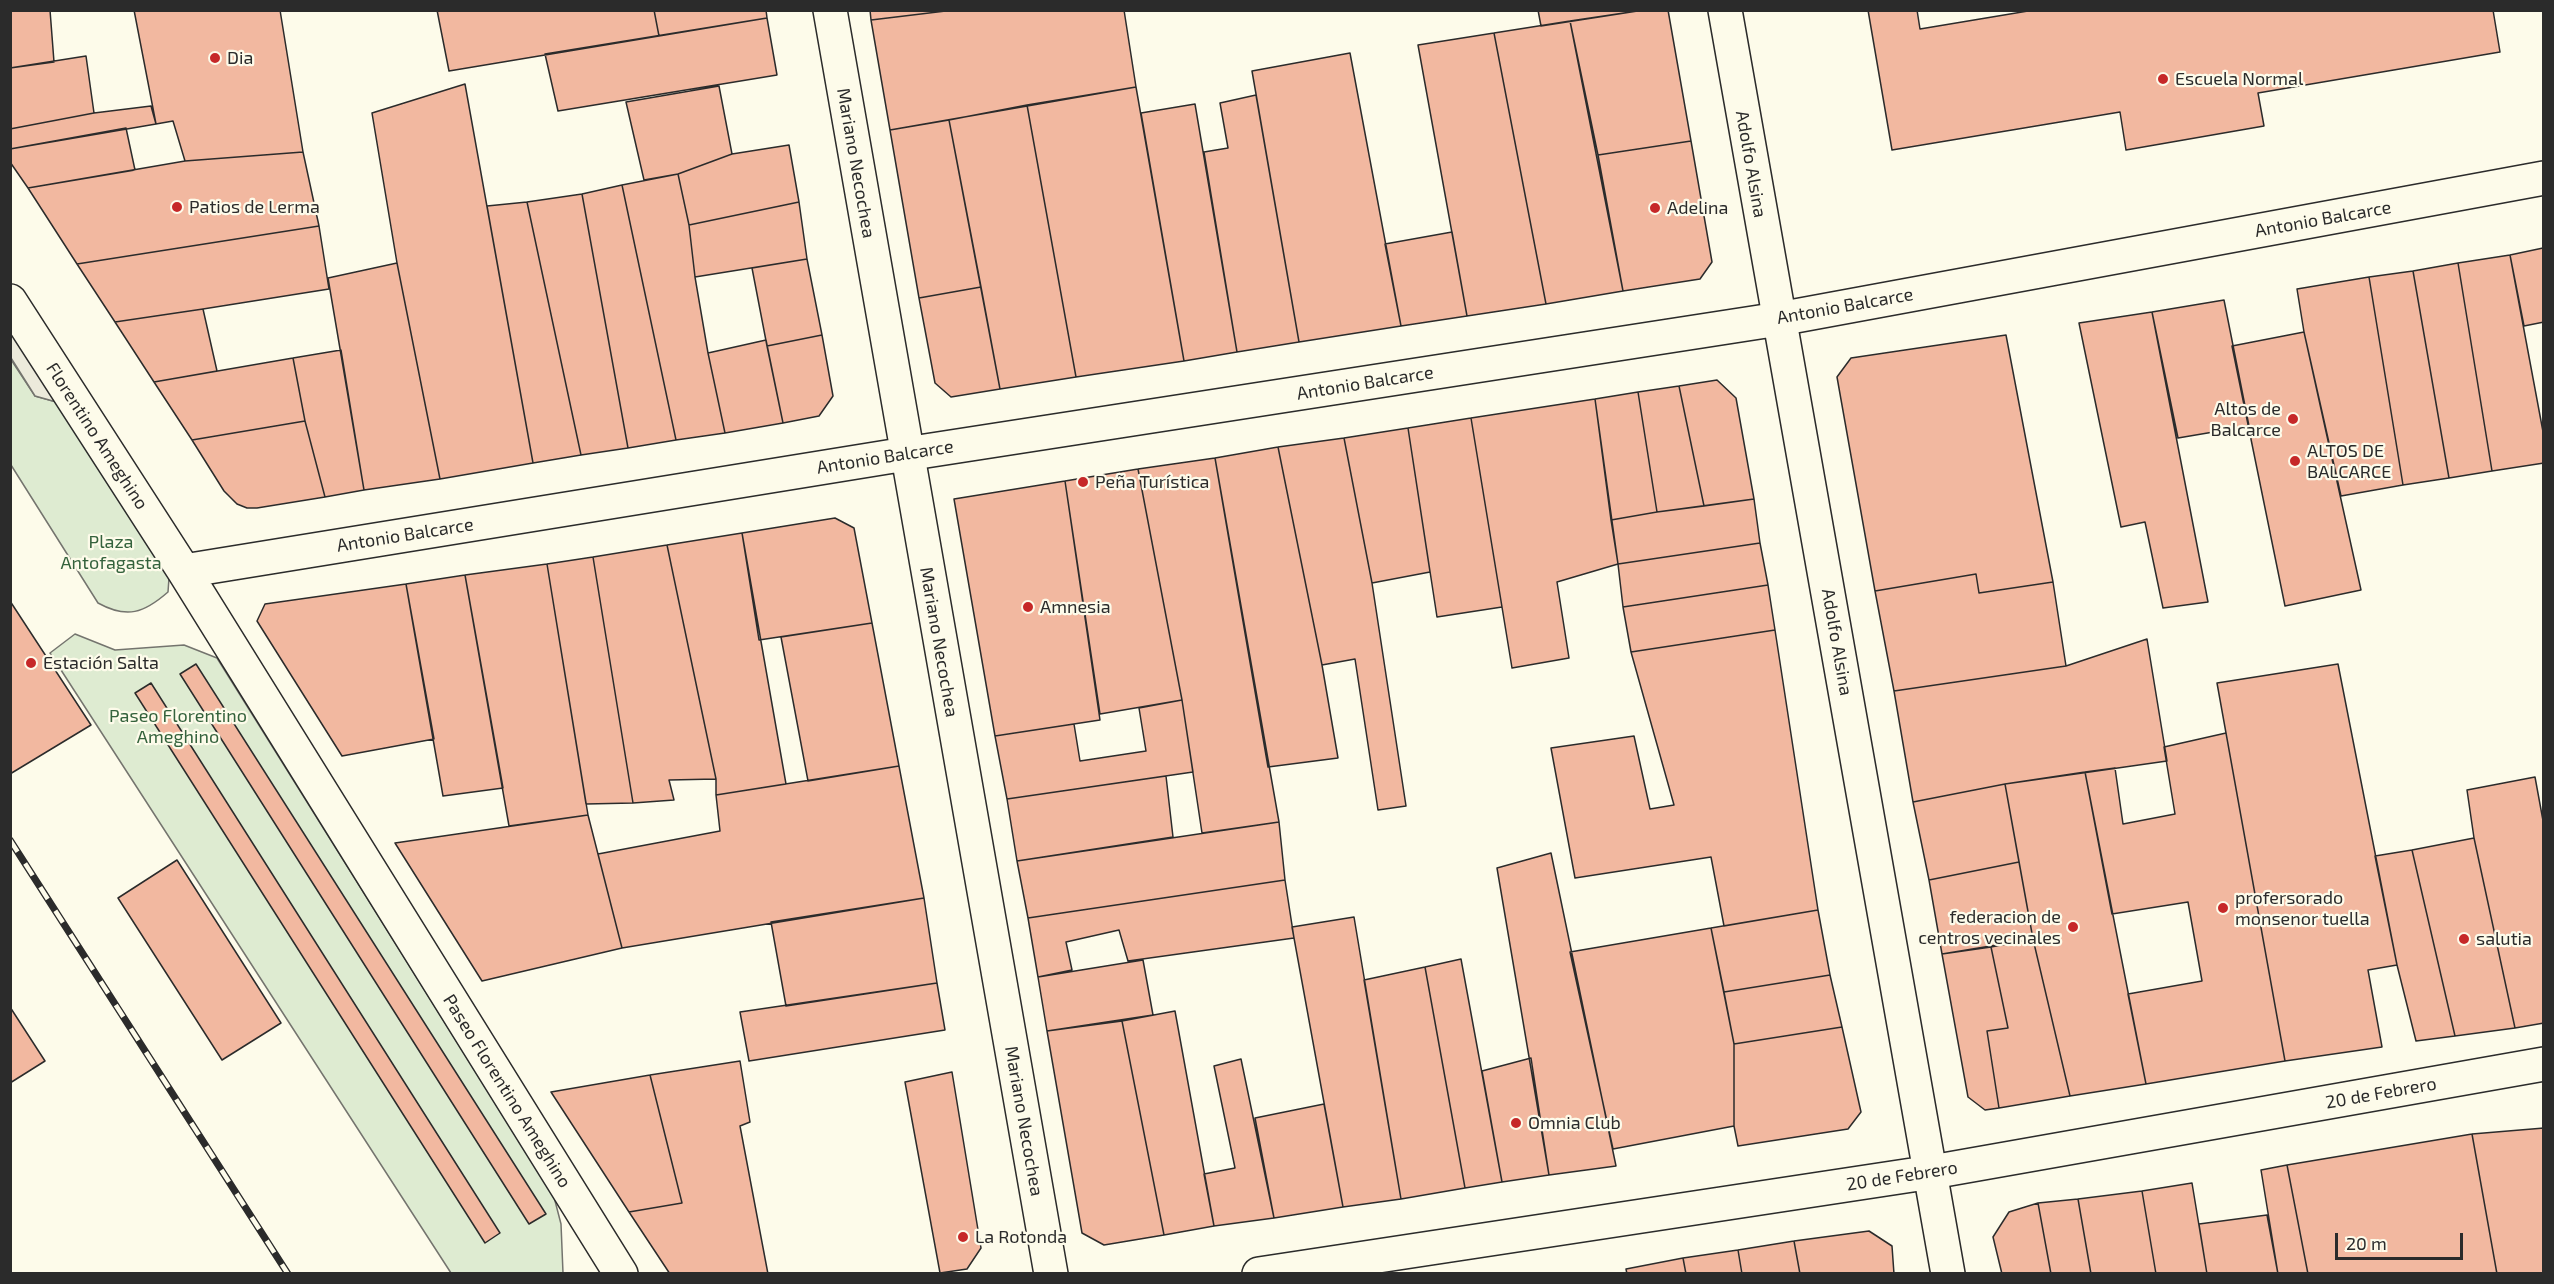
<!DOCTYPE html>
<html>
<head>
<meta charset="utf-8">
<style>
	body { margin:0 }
	#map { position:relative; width:2554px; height:1284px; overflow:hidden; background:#fdfbea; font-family:"Exo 2",sans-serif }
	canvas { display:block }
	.frame { position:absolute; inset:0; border:12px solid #2b2b2b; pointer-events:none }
	.scale { position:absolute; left:2335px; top:1233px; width:128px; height:27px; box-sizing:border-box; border:3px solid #2b2b2b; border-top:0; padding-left:8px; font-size:18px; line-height:21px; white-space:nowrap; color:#2b2b2b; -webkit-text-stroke:4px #fdfbea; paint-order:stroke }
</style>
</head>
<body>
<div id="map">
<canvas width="2554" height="1284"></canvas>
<div class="frame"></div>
<div class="scale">20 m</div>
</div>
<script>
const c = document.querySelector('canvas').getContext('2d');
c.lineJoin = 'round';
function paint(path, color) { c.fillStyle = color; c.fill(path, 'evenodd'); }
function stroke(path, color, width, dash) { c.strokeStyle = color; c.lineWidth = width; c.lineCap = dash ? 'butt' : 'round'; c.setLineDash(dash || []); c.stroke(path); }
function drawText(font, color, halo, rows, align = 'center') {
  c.font = font + ' "Exo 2",sans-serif'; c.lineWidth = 4.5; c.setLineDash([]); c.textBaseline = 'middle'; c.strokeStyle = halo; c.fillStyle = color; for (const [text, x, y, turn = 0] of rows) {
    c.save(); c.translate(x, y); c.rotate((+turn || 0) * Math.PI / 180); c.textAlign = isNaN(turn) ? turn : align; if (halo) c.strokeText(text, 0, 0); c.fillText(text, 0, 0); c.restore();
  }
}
const green = new Path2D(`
	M 10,358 L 35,396 L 60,403 L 169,578 L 168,592 C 144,613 127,619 98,603 L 11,465 Z
	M 75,634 L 115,650 L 184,645 L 217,658 L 554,1197 L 561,1224 L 563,1273 L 451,1273 L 50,653 Z`);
const parking = new Path2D(`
	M 10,326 L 60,403 L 35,396 L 11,358 Z`);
const building = new Path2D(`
	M 10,10 L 50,10 L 54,62 L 10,68 Z
	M 134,10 L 280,10 L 303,152 L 185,161 L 173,121 L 156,124 Z
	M 437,10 L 654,10 L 659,36 L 449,71 Z
	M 654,10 L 766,10 L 767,18 L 659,36 Z
	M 870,10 L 954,10 L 871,20 Z
	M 954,10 L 1124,10 L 1136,87 L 890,130 L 871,20 Z
	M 1538,10 L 1644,10 L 1541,26 Z
	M 1644,10 L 1668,10 L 1691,141 L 1598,155 L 1570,21 Z
	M 1868,10 L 1917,10 L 1920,29 L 2034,10 L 2493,10 L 2500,52 L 2258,93 L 2264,126 L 2126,150 L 2120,112 L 1892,150 Z
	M 767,18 L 777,75 L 558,111 L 545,54 Z
	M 1570,21 L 1623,291 L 1546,304 L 1494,33 Z
	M 1494,33 L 1546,304 L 1467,316 L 1418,45 Z
	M 1350,53 L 1401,326 L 1299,342 L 1252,71 Z
	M 86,56 L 94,113 L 10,129 L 10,68 Z
	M 465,84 L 533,463 L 440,479 L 397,263 L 372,113 Z
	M 719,86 L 732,154 L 678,174 L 644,180 L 626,102 Z
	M 1136,87 L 1184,361 L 1076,377 L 1027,105 Z
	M 1256,95 L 1299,342 L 1237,352 L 1204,152 L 1228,148 L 1220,103 Z
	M 1195,104 L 1237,352 L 1184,361 L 1141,113 Z
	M 1027,105 L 1076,377 L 1000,389 L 949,120 Z
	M 151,106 L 156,124 L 10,149 L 10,129 L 94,113 Z
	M 949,120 L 981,287 L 919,298 L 890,130 Z
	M 126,128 L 135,170 L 28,188 L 10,162 L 10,149 Z
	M 1691,141 L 1712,262 L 1700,279 L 1623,291 L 1598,155 Z
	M 789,145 L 799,202 L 689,225 L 678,174 L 732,154 Z
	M 303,152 L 319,226 L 77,264 L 28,188 L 185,161 Z
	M 678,174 L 689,225 L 695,277 L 708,353 L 725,433 L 676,440 L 622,185 Z
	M 622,185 L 676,440 L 628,448 L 582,194 Z
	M 582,194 L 628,448 L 581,455 L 527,202 Z
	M 527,202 L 581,455 L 533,463 L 487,206 Z
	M 799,202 L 807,259 L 695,277 L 689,225 Z
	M 319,226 L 329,289 L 203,309 L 115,322 L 77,264 Z
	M 1452,232 L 1467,316 L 1401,326 L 1385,244 Z
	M 2543,248 L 2544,322 L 2524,326 L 2510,255 Z
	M 2510,255 L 2544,437 L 2544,463 L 2492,471 L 2458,263 Z
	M 807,259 L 822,335 L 767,346 L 752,268 Z
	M 397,263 L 440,479 L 364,490 L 328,278 Z
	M 2458,263 L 2492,471 L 2449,478 L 2413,271 Z
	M 2413,271 L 2449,478 L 2403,485 L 2369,277 Z
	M 2369,277 L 2403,485 L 2341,496 L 2304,332 L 2297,289 Z
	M 981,287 L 1000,389 L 951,397 L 935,383 L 919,298 Z
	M 2224,300 L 2249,426 L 2178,438 L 2152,312 Z
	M 203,309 L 217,371 L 154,382 L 115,322 Z
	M 2152,312 L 2208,602 L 2163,608 L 2145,522 L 2121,527 L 2079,323 Z
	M 2304,332 L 2361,590 L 2285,606 L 2232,346 Z
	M 822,335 L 833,396 L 819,416 L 783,423 L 767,346 Z
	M 2006,335 L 2053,582 L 1979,593 L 1976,574 L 1875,591 L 1837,377 L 1851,358 Z
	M 766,340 L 783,423 L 725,433 L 708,353 Z
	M 341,350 L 364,490 L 325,497 L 305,421 L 293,358 Z
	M 293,358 L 305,421 L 192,440 L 154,382 Z
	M 1717,380 L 1736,398 L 1754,499 L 1704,506 L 1679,386 Z
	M 1679,386 L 1704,506 L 1657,512 L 1638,392 Z
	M 1638,392 L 1657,512 L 1611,520 L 1595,399 Z
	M 1595,399 L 1618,564 L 1557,582 L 1569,658 L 1512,668 L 1471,418 Z
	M 1471,418 L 1502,607 L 1437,617 L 1408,428 Z
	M 305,421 L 325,497 L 257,508 L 247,508 L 237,504 L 224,491 L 192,440 Z
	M 1408,428 L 1430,572 L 1372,583 L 1344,438 Z
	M 1344,438 L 1372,583 L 1406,806 L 1378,810 L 1355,659 L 1322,665 L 1278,447 Z
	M 1278,447 L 1322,665 L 1338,758 L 1268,767 L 1215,458 Z
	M 1215,458 L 1279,822 L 1202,833 L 1182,700 L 1138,469 Z
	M 1138,469 L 1182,700 L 1100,714 L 1065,481 Z
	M 1065,481 L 1100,720 L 995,736 L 954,499 Z
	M 1754,499 L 1760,543 L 1618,564 L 1611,520 L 1657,512 Z
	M 835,518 L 854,528 L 872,623 L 759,640 L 742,533 Z
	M 742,533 L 786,784 L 716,795 L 716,779 L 667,545 Z
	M 1760,543 L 1768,585 L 1623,607 L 1618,564 Z
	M 667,545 L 716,779 L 669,780 L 674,800 L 633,803 L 593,557 Z
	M 593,557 L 633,803 L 586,804 L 547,564 Z
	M 547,564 L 588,815 L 509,826 L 465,575 Z
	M 1976,574 L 1979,593 L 2053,582 L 2066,666 L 1894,691 L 1875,591 Z
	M 465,575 L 503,788 L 443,796 L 406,584 Z
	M 406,584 L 434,739 L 342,756 L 257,621 L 265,604 Z
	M 1768,585 L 1775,630 L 1631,652 L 1623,607 Z
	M 10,601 L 91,725 L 10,774 Z
	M 872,623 L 899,766 L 808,781 L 781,637 Z
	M 1775,630 L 1818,910 L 1724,926 L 1711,857 L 1575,878 L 1551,748 L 1634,736 L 1650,809 L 1674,805 L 1631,652 Z
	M 2147,639 L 2167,761 L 2005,784 L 1913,802 L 1894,691 L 2066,666 Z
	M 196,664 L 546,1214 L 529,1224 L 180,674 Z
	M 2338,664 L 2397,965 L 2368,970 L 2382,1047 L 2285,1061 L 2217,683 Z
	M 151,683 L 500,1233 L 485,1243 L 135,693 Z
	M 1182,700 L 1193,772 L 1007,799 L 995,736 L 1074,724 L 1080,761 L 1146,751 L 1139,708 Z
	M 2226,733 L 2285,1061 L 2146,1084 L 2128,994 L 2202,981 L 2188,902 L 2112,914 L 2085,772 L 2115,768 L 2123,824 L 2175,814 L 2164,747 Z
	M 899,766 L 924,898 L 622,948 L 598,854 L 720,831 L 716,795 Z
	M 2085,772 L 2146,1084 L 2070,1096 L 2033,939 L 2005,784 Z
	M 1166,776 L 1173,837 L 1017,861 L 1007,799 Z
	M 2535,777 L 2544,826 L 2544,1023 L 2515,1028 L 2474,838 L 2467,790 Z
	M 2005,784 L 2019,862 L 1929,880 L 1913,802 Z
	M 588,815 L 622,948 L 482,981 L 395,843 Z
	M 1279,822 L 1285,880 L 1028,918 L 1017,861 Z
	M 2474,838 L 2515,1028 L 2455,1036 L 2412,850 Z
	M 2412,850 L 2455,1036 L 2416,1041 L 2397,965 L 2375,856 Z
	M 1551,853 L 1616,1166 L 1549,1175 L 1497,868 Z
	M 177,860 L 281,1023 L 222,1060 L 118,898 Z
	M 2019,862 L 2033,939 L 1942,954 L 1929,880 Z
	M 1285,880 L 1294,938 L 1128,961 L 1119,930 L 1066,942 L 1072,970 L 1038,977 L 1028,918 Z
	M 924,898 L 937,983 L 786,1006 L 771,922 Z
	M 1818,910 L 1830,975 L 1724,992 L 1711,928 Z
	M 1354,917 L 1401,1199 L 1343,1207 L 1292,927 Z
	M 1711,928 L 1734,1044 L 1734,1126 L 1613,1149 L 1570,952 Z
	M 2033,939 L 2070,1096 L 1999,1108 L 1987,1031 L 2008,1028 L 1991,947 Z
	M 1991,947 L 2008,1028 L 1987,1031 L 1999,1108 L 1985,1110 L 1968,1097 L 1942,954 Z
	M 1461,959 L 1502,1182 L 1465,1188 L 1425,967 Z
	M 1143,960 L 1153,1015 L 1047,1031 L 1038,977 Z
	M 1425,967 L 1465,1188 L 1401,1199 L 1364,980 Z
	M 1830,975 L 1842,1027 L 1734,1044 L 1724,992 Z
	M 937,983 L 945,1030 L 749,1061 L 740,1012 Z
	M 10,1007 L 45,1061 L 10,1083 Z
	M 1175,1011 L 1214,1226 L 1164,1235 L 1122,1021 Z
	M 1122,1021 L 1164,1235 L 1104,1245 L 1082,1233 L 1047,1031 Z
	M 1842,1027 L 1861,1112 L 1848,1129 L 1738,1146 L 1734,1126 L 1734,1044 Z
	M 1531,1058 L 1549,1175 L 1502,1182 L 1482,1071 Z
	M 1241,1059 L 1274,1218 L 1214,1226 L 1204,1174 L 1235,1168 L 1214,1066 Z
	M 740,1061 L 750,1122 L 740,1126 L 768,1274 L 670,1274 L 629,1212 L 682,1203 L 650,1075 Z
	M 952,1072 L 981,1248 L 967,1269 L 940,1273 L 905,1082 Z
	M 650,1075 L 682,1203 L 629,1212 L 551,1092 Z
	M 1324,1104 L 1343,1207 L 1274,1218 L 1255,1118 Z
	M 2544,1128 L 2544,1274 L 2497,1274 L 2472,1134 Z
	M 2472,1134 L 2497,1274 L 2308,1274 L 2287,1165 Z
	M 2287,1165 L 2308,1274 L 2278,1274 L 2261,1170 Z
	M 2192,1183 L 2207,1274 L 2156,1274 L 2142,1191 Z
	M 2142,1191 L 2156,1274 L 2091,1274 L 2078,1199 Z
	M 2078,1199 L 2091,1274 L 2051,1274 L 2038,1203 Z
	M 2038,1203 L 2051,1274 L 2002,1274 L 1993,1237 L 2009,1212 Z
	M 2267,1215 L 2278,1274 L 2207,1274 L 2199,1224 Z
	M 1869,1231 L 1892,1246 L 1894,1274 L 1800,1274 L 1794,1241 Z
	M 1794,1241 L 1800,1274 L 1742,1274 L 1738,1250 Z
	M 1738,1250 L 1742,1274 L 1686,1274 L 1683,1258 Z
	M 1683,1258 L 1686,1274 L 1627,1274 L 1626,1269 Z`);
const street = new Path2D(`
	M 830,10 L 1051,1274
	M 1725,10 L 1948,1274
	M 10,301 L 184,571 L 621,1274
	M 184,571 L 906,454 L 1779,319 L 2544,178
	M 1259,1274 L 1932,1172 L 2544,1064`);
const rail = new Path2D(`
	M 10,840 L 288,1274`);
const markers = [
	[215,58,6,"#c62828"],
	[2163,79,6,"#c62828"],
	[177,207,6,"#c62828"],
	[1655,208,6,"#c62828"],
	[2293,419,6,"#c62828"],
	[2295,461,6,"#c62828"],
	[1083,482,6,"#c62828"],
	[1028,607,6,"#c62828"],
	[31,663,6,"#c62828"],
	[2223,908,6,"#c62828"],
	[2073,927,6,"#c62828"],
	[2464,939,6,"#c62828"],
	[1516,1123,6,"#c62828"],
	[963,1237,6,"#c62828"]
];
const poiNames = [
	["Dia",227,58],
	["Escuela Normal",2175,79],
	["Patios de Lerma",189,207],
	["Adelina",1667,208],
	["Altos de",2281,409,"right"],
	["Balcarce",2281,430,"right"],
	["ALTOS DE",2307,451],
	["BALCARCE",2307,472],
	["Peña Turística",1095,482],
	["Amnesia",1040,607],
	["Estación Salta",43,663],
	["profersorado",2235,898],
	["monsenor tuella",2235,919],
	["federacion de",2061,917,"right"],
	["centros vecinales",2061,938,"right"],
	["salutia",2476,939],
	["Omnia Club",1528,1123],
	["La Rotonda",975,1237]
];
const streetNames = [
	["Mariano Necochea",856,163,80],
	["Adolfo Alsina",1751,164,80],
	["Antonio Balcarce",2323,219,-10],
	["Antonio Balcarce",1845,306,-10],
	["Antonio Balcarce",1365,383,-9],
	["Florentino Ameghino",97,436,57],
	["Antonio Balcarce",885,457,-9],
	["Antonio Balcarce",405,535,-9],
	["Mariano Necochea",939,642,80],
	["Adolfo Alsina",1837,642,80],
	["Paseo Florentino Ameghino",507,1091,58],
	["20 de Febrero",2381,1093,-10],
	["Mariano Necochea",1024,1121,80],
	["20 de Febrero",1902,1176,-9]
];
const parkNames = [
	["Plaza",111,542],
	["Antofagasta",111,563],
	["Paseo Florentino",178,716],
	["Ameghino",178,737]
];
paint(green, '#deebd1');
stroke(green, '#74746e', 1.5);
paint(parking, '#eceadb');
stroke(parking, '#74746e', 1.5);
paint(building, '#f2b8a0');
stroke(building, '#2b2b2b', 1.5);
stroke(street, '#2b2b2b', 36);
stroke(street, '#fdfbea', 33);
stroke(rail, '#2b2b2b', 7);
stroke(rail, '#fdfbea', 4.5, [14]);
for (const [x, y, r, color] of markers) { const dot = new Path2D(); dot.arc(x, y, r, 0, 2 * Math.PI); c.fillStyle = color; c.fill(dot); stroke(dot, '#fdfbea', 2); }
drawText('18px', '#2b2b2b', '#fdfbea', poiNames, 'left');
drawText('18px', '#2b2b2b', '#fdfbea', streetNames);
drawText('18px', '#34623c', '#fdfbea', parkNames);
</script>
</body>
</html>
